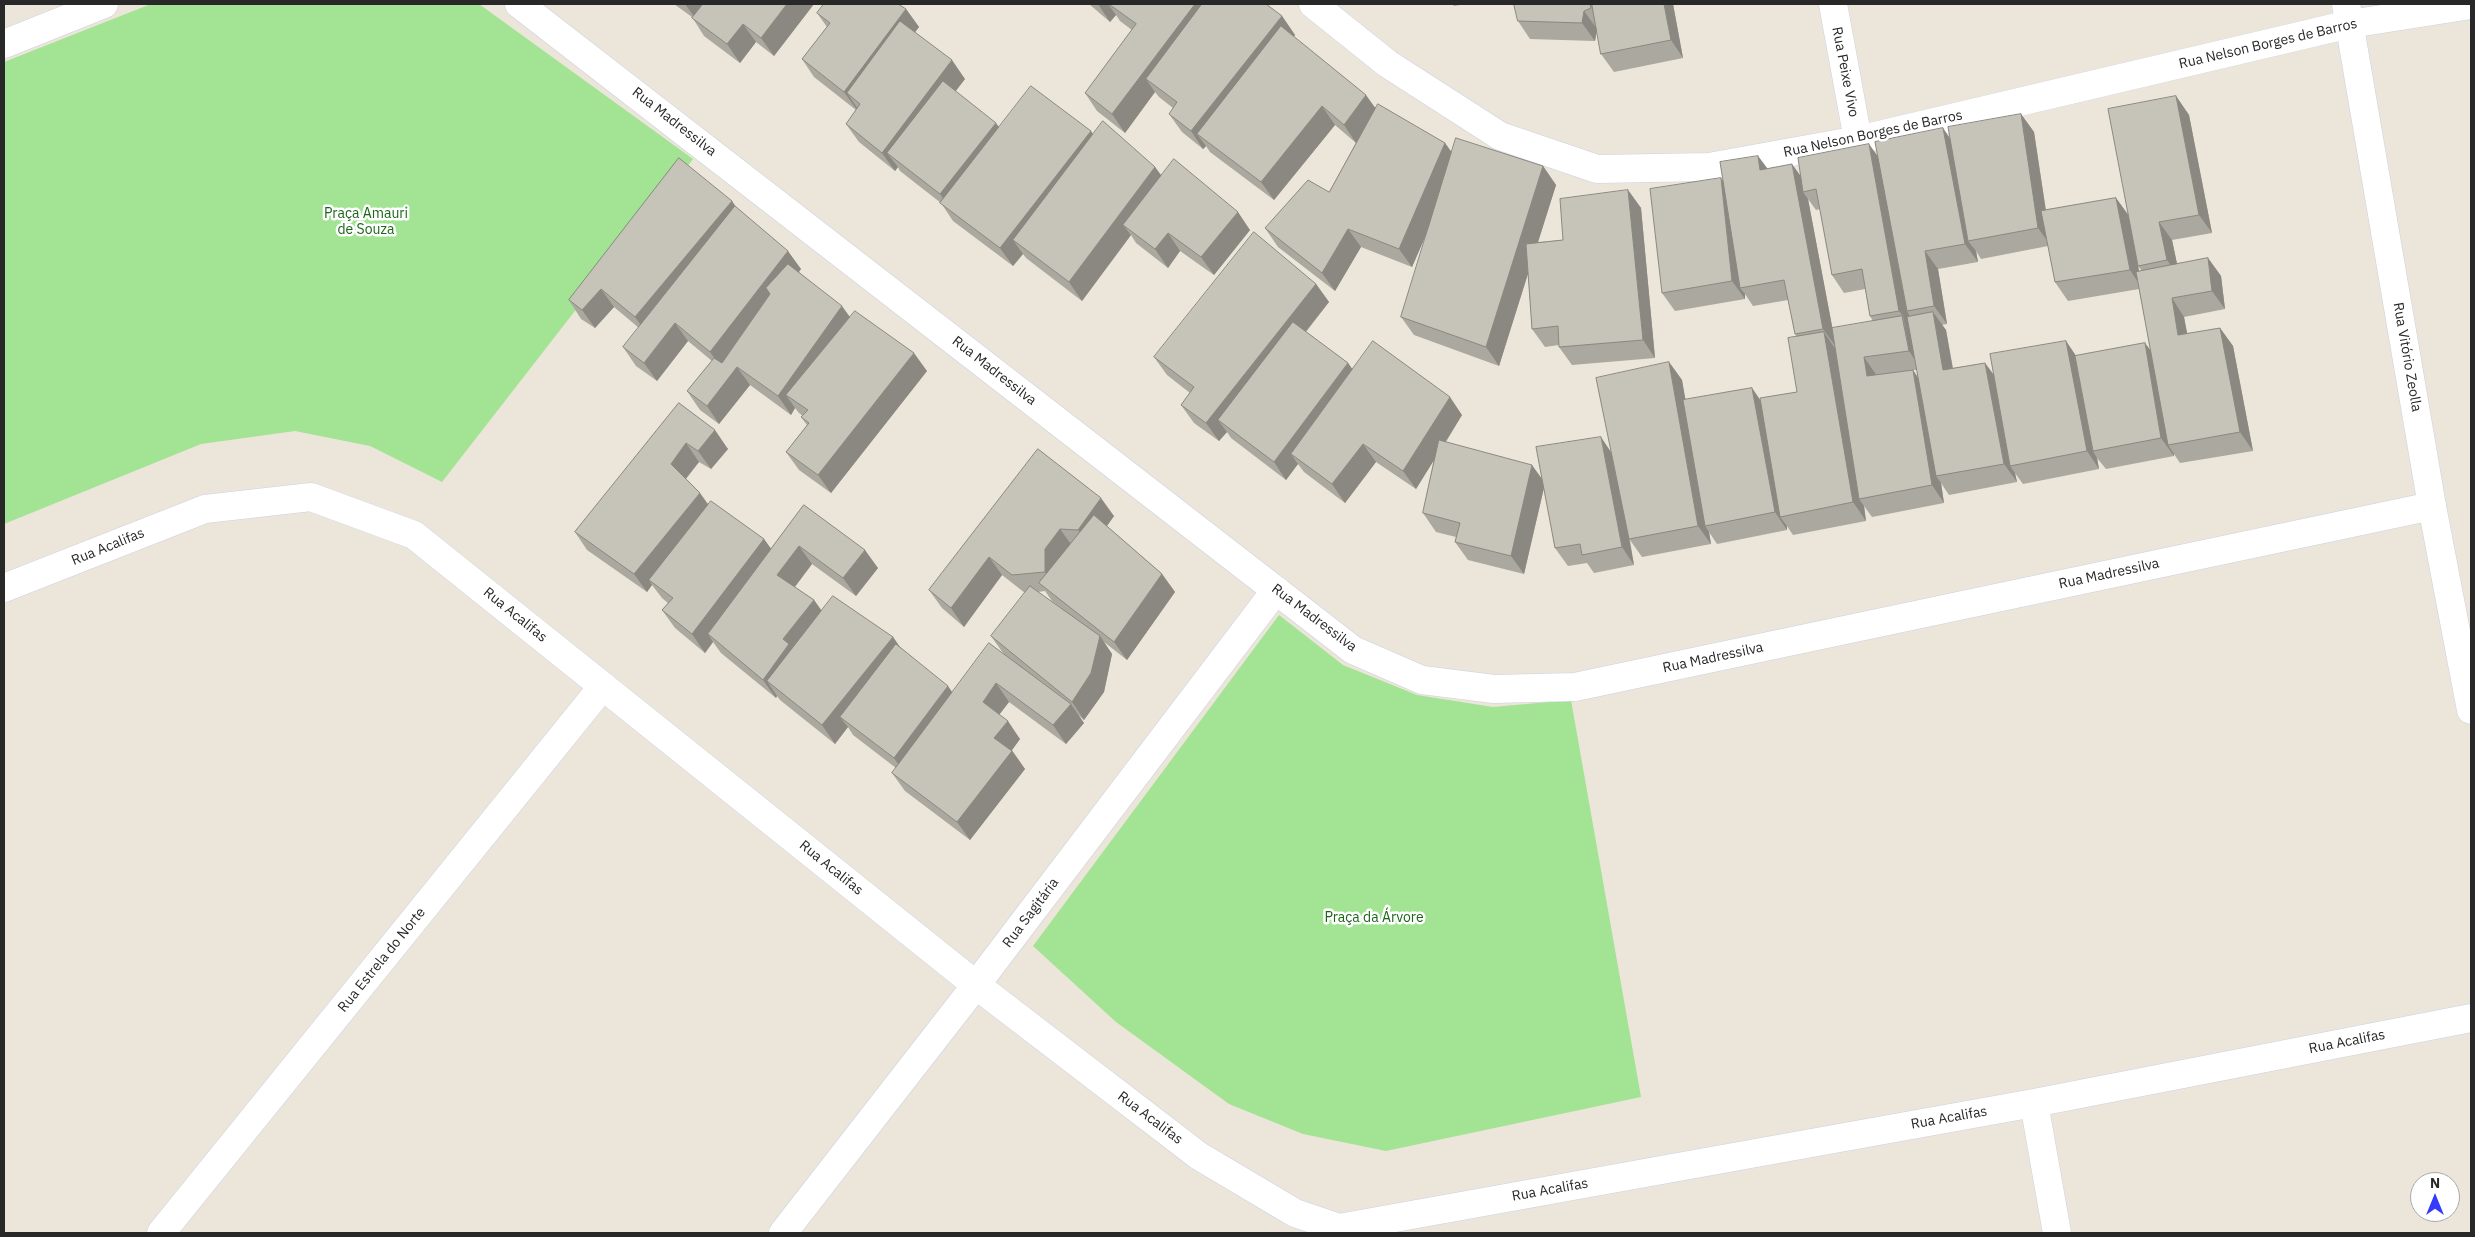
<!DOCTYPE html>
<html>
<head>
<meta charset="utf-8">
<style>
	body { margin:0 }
	#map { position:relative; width:2475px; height:1237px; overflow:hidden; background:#ebe6d9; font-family:"IBM Plex Sans",sans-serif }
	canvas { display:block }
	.frame { position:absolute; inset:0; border:5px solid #282828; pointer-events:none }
	.north { position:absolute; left:2410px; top:1172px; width:50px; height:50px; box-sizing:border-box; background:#fff; border:1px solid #a9a9a9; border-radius:50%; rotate:0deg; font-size:14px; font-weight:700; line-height:20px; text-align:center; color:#282828 }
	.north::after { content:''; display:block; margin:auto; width:18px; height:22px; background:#343bfd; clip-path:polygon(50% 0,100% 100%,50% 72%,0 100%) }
</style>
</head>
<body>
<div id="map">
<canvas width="2475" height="1237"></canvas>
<div class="frame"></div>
<div class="north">N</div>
</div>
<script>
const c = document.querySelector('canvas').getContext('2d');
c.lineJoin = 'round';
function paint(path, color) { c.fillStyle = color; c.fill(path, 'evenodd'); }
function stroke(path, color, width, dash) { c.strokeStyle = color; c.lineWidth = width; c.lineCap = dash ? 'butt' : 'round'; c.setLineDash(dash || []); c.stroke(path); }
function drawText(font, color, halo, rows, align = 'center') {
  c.font = font + ' "IBM Plex Sans",sans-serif'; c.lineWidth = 5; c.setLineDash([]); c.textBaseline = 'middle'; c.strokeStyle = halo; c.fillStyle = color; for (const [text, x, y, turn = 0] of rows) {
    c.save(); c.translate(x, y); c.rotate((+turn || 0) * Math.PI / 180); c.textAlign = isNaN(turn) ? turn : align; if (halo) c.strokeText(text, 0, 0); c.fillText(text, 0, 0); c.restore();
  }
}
const green = new Path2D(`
	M 151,4 L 479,4 L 693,159 L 442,482 L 370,446 L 295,431 L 201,444 L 4,524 L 4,62 Z
	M 1279,615 L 1343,665 L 1417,695 L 1493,707 L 1571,700 L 1641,1097 L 1386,1151 L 1303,1134 L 1229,1104 L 1116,1022 L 1033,946 Z`);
const street = new Path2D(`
	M 519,4 L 1353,650 L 1422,680 L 1494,689 L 1575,687 L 2432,506
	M 1313,4 L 1388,64 L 1500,136 L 1597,169 L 1709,167 L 1858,140 L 2350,24 L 2471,5
	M 1833,4 L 1858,140
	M 4,44 L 104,4
	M 4,588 L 205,509 L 311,497 L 414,535 L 976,985 L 1199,1156 L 1295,1213 L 1339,1228 L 2034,1103 L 2471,1018
	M 2034,1103 L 2057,1233
	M 161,1233 L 603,686
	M 783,1233 L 976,985 L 1276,590`);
const secondary = new Path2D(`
	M 2346,4 L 2432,506 L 2471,710`);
const wall = new Path2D(`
	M 674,4 L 814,4 L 774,56 L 756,42 L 740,63 L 704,36 L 692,17 Z
	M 1089,4 L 1266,4 L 1282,16 L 1295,35 L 1294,37 L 1375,108 L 1445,143 L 1452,153 L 1543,166 L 1556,185 L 1538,242 L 1563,240 L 1628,190 L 1641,208 L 1655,358 L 1572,365 L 1559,347 L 1559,345 L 1545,347 L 1532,329 L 1528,273 L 1499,366 L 1414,335 L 1401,317 L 1429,228 L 1412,267 L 1361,247 L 1335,291 L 1278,247 L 1265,228 L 1329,192 L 1356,143 L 1335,125 L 1274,200 L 1210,152 L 1206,146 L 1203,149 L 1182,132 L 1169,114 L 1173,108 L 1159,97 L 1155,92 L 1125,133 L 1097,111 L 1085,93 L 1132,30 L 1120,21 L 1116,15 L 1110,22 Z
	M 1452,4 L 1466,4 L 1454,6 Z
	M 1514,4 L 1673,4 L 1683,58 L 1614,72 L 1601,54 L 1597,30 L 1595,41 L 1530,39 L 1518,21 Z
	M 906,9 L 919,27 L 915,32 L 965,79 L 955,91 L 999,127 L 1093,134 L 1155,167 L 1161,175 L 1250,230 L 1214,275 L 1180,251 L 1168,268 L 1136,243 L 1131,235 L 1082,301 L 1026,258 L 1023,254 L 1013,266 L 953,221 L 941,203 L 900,171 L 898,167 L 895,171 L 859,142 L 846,124 L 856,110 L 814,77 L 802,59 L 827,27 L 817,13 Z
	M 2176,96 L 2189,115 L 2212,233 L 2172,240 L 2177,264 L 2208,258 L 2221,276 L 2225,309 L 2184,317 L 2187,334 L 2220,328 L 2233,346 L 2253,451 L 2180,463 L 2174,454 L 2174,456 L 2106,469 L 2097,458 L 2099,469 L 2023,484 L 2015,473 L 2017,482 L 1949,495 L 1941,483 L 1944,503 L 1872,517 L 1864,506 L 1866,521 L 1793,535 L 1787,526 L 1787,530 L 1717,544 L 1709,532 L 1711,544 L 1642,557 L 1630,540 L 1634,565 L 1594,573 L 1587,563 L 1568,566 L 1555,548 L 1544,488 L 1524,574 L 1468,560 L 1455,542 L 1456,537 L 1436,532 L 1423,513 L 1434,460 L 1416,489 L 1376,462 L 1345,503 L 1304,472 L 1298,464 L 1286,480 L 1231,438 L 1227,432 L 1219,441 L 1194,423 L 1181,405 L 1190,393 L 1167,375 L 1154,357 L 1316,284 L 1329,302 L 1306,332 L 1348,363 L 1352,369 L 1462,415 L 1446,442 L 1542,480 L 1612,452 L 1669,362 L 1682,380 L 1685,400 L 1752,388 L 1761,401 L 1797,392 L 1797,337 L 1795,334 L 1788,300 L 1753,306 L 1745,294 L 1745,299 L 1675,311 L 1662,293 L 1723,181 L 1758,156 L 1768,169 L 1801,176 L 1877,155 L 1943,128 L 1950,139 L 2021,114 L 2034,132 L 2046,210 L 2116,198 L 2129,216 L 2139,271 L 2142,271 L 2138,266 ZM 1808,199 L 1816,210 L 1820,209 L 1832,275 L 1844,293 L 1865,289 L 1870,316 L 1873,321 L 1834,337 ZM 2048,246 L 2055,282 L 2068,301 L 2139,289 L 2151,351 L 2145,343 L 2076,356 L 2066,341 L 1994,375 L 1985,363 L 1953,368 L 1946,330 L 1942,325 L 1947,324 L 1938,269 L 1978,262 L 1976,251 L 1981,259 ZM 1913,370 L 1917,370 L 1919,379 Z
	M 732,201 L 735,206 L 801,269 L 799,272 L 850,317 L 927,371 L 831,493 L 799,470 L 786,452 L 807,425 L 801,417 L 803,416 L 799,413 L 795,408 L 791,415 L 750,385 L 719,424 L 700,410 L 687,391 L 712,361 L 688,341 L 657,381 L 636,366 L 623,347 L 639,328 L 614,307 L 595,328 L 581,319 L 569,300 Z
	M 679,403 L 728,449 L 711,469 L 699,462 L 686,479 L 708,505 L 764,539 L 771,549 L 804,505 L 878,568 L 856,596 L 812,564 L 795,587 L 814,600 L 821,611 L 893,637 L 900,647 L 952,693 L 1003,653 L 991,636 L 1025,593 L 1002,575 L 964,627 L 942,608 L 929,590 L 1038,449 L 1114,516 L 1107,526 L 1162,574 L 1175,592 L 1127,660 L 1104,642 L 1112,654 L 1104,692 L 1084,720 L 1078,715 L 1084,723 L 1066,744 L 1009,702 L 999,715 L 1020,739 L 1012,750 L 1025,769 L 970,840 L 905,791 L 892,773 L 896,768 L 853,735 L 848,727 L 835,744 L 780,700 L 777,696 L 776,698 L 721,653 L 713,642 L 705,653 L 675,628 L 662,610 L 668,603 L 662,598 L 652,585 L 647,592 L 587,550 L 575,532 ZM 1045,591 L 1052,601 L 1064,610 L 1038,592 Z`);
const shadedWall = new Path2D(`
	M 685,4 L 712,4 L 698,22 Z
	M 787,4 L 814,4 L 774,56 L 761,38 Z
	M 1098,4 L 1108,4 L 1116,15 L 1110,22 Z
	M 1195,4 L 1222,4 L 1146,79 L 1155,92 L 1125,133 L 1112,114 Z
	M 1664,4 L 1673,4 L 1683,58 L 1671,40 Z
	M 906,9 L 919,27 L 861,105 L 847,93 L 858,109 L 857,110 L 844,92 Z
	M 1584,11 L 1597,29 L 1595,41 L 1582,23 Z
	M 1282,16 L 1295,35 L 1209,143 L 1197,134 L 1206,146 L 1203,149 L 1191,131 Z
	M 743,24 L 756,42 L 740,63 L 727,44 Z
	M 952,60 L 965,79 L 901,163 L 887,153 L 898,167 L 895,171 L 882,153 Z
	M 1366,95 L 1379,113 L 1356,143 L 1344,125 Z
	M 2176,96 L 2189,115 L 2212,233 L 2199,215 Z
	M 1322,106 L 1335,125 L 1274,200 L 1261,182 Z
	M 2021,114 L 2034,132 L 2051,246 L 2038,228 Z
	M 996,123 L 1009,141 L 953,213 L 940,194 Z
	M 1943,128 L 1955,146 L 1968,241 L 1976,251 L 1978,262 L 1965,244 Z
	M 1091,131 L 1103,149 L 1013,240 L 1023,254 L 1013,266 L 1000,248 Z
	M 1445,143 L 1458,161 L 1412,267 L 1399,249 Z
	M 1869,144 L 1882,162 L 1907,311 L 1909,315 L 1921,369 L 1909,351 L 1903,316 L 1899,311 Z
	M 1758,156 L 1771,174 L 1760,170 Z
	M 1792,164 L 1805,182 L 1803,192 L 1808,199 L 1836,347 L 1823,329 Z
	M 1543,166 L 1556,185 L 1499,366 L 1486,347 Z
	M 1155,167 L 1168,185 L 1123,225 L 1131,235 L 1082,301 L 1069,282 Z
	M 1721,178 L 1734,196 L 1740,288 L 1745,294 L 1745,299 L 1732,281 Z
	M 1628,190 L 1641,208 L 1655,358 L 1643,340 Z
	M 2116,198 L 2129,216 L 2142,288 L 2130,270 Z
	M 732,201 L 744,219 L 648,335 L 635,317 Z
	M 1238,212 L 1250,230 L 1214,275 L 1201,257 Z
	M 2159,222 L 2172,240 L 2180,278 L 2167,260 Z
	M 1348,229 L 1361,247 L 1335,291 L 1322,273 Z
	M 1168,233 L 1180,251 L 1168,268 L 1155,249 Z
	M 788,251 L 801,269 L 723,370 L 710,352 Z
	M 1925,251 L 1938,269 L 1947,324 L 1934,306 Z
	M 2208,258 L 2221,276 L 2225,309 L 2212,291 Z
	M 1316,284 L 1329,302 L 1229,428 L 1218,420 L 1227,432 L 1219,441 L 1206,423 Z
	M 601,289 L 614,307 L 595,328 L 582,310 Z
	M 2172,298 L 2184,317 L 2191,353 L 2178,335 Z
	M 842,306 L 855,324 L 786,395 L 795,408 L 791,415 L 778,396 Z
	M 1933,312 L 1946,330 L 1956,388 L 1943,370 Z
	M 675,323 L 688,341 L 657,381 L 644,363 Z
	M 2220,328 L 2233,346 L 2253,451 L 2240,432 Z
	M 1824,332 L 1836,350 L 1859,499 L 1864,506 L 1866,521 L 1853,502 Z
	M 2066,341 L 2078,359 L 2093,451 L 2097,458 L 2099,469 L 2087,451 Z
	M 2145,343 L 2158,361 L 2168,445 L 2174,454 L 2174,456 L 2161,438 Z
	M 914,353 L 927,371 L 831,493 L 818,475 Z
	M 1864,357 L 1877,376 L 1867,376 Z
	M 1669,362 L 1682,380 L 1708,525 L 1705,526 L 1709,532 L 1711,544 L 1698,526 Z
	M 1348,363 L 1361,381 L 1291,454 L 1298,464 L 1286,480 L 1274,462 Z
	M 1985,363 L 1998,381 L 2010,466 L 2015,473 L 2017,482 L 2004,464 Z
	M 737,367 L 750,385 L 719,424 L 707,406 Z
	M 1913,370 L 1925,389 L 1936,476 L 1941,483 L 1944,503 L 1932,485 Z
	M 1752,388 L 1764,406 L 1780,517 L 1787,526 L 1787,530 L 1775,512 Z
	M 1450,397 L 1462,415 L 1416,489 L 1403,471 Z
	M 715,430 L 728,449 L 711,469 L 698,451 Z
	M 1601,437 L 1613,455 L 1634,565 L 1622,547 Z
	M 686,443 L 699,462 L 683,482 L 671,464 Z
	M 1363,444 L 1376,462 L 1345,503 L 1332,484 Z
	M 1532,465 L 1545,483 L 1524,574 L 1511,556 Z
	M 700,493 L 713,511 L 649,580 L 652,585 L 647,592 L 634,574 Z
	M 1101,498 L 1114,516 L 1091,548 L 1078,530 Z
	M 1060,529 L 1073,547 L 1058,590 L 1045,572 L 1045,549 Z
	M 764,539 L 777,557 L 708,634 L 713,642 L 705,653 L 692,634 Z
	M 799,546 L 812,564 L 790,593 L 777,575 Z
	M 865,550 L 878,568 L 856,596 L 843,578 Z
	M 989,557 L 1002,575 L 964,627 L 951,608 Z
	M 1162,574 L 1175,592 L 1127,660 L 1114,642 Z
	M 814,600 L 827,618 L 767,681 L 777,696 L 776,698 L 763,680 L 783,639 Z
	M 1100,636 L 1112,654 L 1104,692 L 1084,720 L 1072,702 Z
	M 893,637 L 906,656 L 840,717 L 848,727 L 835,744 L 822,725 Z
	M 996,683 L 1009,702 L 995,720 L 983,702 Z
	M 948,686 L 961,705 L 907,777 L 894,758 Z
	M 1071,704 L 1084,723 L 1066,744 L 1053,725 Z
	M 1008,721 L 1020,739 L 1007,757 L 994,738 Z
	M 1012,751 L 1025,769 L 970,840 L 957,822 Z`);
const building = new Path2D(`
	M 703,4 L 787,4 L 761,38 L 743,24 L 727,44 L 692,18 Z
	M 824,4 L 898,4 L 906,9 L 844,92 L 802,59 L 830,23 L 817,13 Z
	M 1109,4 L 1195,4 L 1112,114 L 1085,93 L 1136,24 Z
	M 1202,4 L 1266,4 L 1282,16 L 1191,131 L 1169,114 L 1177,102 L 1146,79 Z
	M 1514,4 L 1590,4 L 1591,8 L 1584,11 L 1582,23 L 1518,21 Z
	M 1592,4 L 1664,4 L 1671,40 L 1601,54 Z
	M 900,21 L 952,60 L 882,153 L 846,124 L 860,104 L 847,93 Z
	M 1281,26 L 1366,95 L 1344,125 L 1322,106 L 1261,182 L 1197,134 Z
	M 943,81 L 996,123 L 940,194 L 887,153 Z
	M 1031,86 L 1091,131 L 1000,248 L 940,203 Z
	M 2176,96 L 2199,215 L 2159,222 L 2167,260 L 2138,266 L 2108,109 Z
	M 1378,104 L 1445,143 L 1399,249 L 1348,229 L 1322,273 L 1265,228 L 1308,180 L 1329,192 Z
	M 2021,114 L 2038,228 L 1968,241 L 1948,127 Z
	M 1103,121 L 1155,167 L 1069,282 L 1013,240 Z
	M 1943,128 L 1965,244 L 1925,251 L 1934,306 L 1907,311 L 1875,142 Z
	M 1456,138 L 1543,166 L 1486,347 L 1401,317 Z
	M 1869,144 L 1899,311 L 1870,316 L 1862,269 L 1832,275 L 1816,189 L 1803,192 L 1798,158 Z
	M 1758,156 L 1760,170 L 1792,164 L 1823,329 L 1795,334 L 1784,280 L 1740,288 L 1720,162 Z
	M 679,158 L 732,201 L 635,317 L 601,289 L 582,310 L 569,300 Z
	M 1174,159 L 1238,212 L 1201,257 L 1168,233 L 1155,249 L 1123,225 Z
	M 1721,178 L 1732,281 L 1662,293 L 1650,189 Z
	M 1628,190 L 1643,340 L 1559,347 L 1558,326 L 1532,329 L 1526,244 L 1563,240 L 1560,199 Z
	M 2116,198 L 2130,270 L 2055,282 L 2041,211 Z
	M 735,206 L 788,251 L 710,352 L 675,323 L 644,363 L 623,347 Z
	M 1254,232 L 1316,284 L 1206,423 L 1181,405 L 1194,387 L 1154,357 Z
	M 2208,258 L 2212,291 L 2172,298 L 2178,335 L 2220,328 L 2240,432 L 2168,445 L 2136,272 Z
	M 788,264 L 842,306 L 778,396 L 737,367 L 707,406 L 687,391 L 714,358 L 722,363 L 770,294 L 766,288 Z
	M 855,311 L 914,353 L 818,475 L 786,452 L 809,423 L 801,417 L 808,410 L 786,395 Z
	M 1933,312 L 1943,370 L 1985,363 L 2004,464 L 1936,476 L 1907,317 Z
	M 1902,316 L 1909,351 L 1864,357 L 1867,376 L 1913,370 L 1932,485 L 1859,499 L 1832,328 Z
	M 1293,322 L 1348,363 L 1274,462 L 1218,420 Z
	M 1824,332 L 1853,502 L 1780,517 L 1760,398 L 1797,392 L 1788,338 Z
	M 1373,341 L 1450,397 L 1403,471 L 1363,444 L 1332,484 L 1291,454 Z
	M 2066,341 L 2087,451 L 2010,466 L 1990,354 Z
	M 2145,343 L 2161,438 L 2093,451 L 2075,356 Z
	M 1669,362 L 1698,526 L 1629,539 L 1596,378 Z
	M 1752,388 L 1775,512 L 1705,526 L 1683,400 Z
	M 679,403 L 715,430 L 698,451 L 686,443 L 671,464 L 700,493 L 634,574 L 575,532 Z
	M 1601,437 L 1622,547 L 1582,555 L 1580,544 L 1555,548 L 1536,447 Z
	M 1439,440 L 1532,465 L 1511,556 L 1455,542 L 1460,523 L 1423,513 Z
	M 1038,449 L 1101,498 L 1078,530 L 1060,529 L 1045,549 L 1045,572 L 1012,575 L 989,557 L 951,608 L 929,590 Z
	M 711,501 L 764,539 L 692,634 L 662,610 L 673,598 L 649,580 Z
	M 804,505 L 865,550 L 843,578 L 799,546 L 777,575 L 814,600 L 783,639 L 789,644 L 763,680 L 708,634 Z
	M 1094,515 L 1162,574 L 1114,642 L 1039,583 Z
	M 1030,586 L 1100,636 L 1091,673 L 1072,702 L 991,636 Z
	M 833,596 L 893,637 L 822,725 L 767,681 Z
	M 989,643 L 1071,704 L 1053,725 L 996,683 L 983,702 L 1008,721 L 994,738 L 1012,751 L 957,822 L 892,773 Z
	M 896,644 L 948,686 L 894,758 L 840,717 Z`);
const streetNames = [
	["Rua Nelson Borges de Barros",2268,44,-13],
	["Rua Peixe Vivo",1845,72,79],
	["Rua Madressilva",674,122,38],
	["Rua Nelson Borges de Barros",1873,134,-12],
	["Rua Vitório Zeolla",2407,357,80],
	["Rua Madressilva",994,371,38],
	["Rua Acalifas",108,547,-22],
	["Rua Madressilva",2109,574,-12],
	["Rua Acalifas",515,615,39],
	["Rua Madressilva",1314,618,37],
	["Rua Madressilva",1713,658,-12],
	["Rua Acalifas",831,868,39],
	["Rua Sagitária",1031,913,-53],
	["Rua Estrela do Norte",382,960,-51],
	["Rua Acalifas",2347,1042,-11],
	["Rua Acalifas",1150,1118,37],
	["Rua Acalifas",1949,1118,-10],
	["Rua Acalifas",1550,1190,-10]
];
const parkNames = [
	["Praça Amauri",366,214],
	["de Souza",366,230],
	["Praça da Árvore",1374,918]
];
paint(green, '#a2e394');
stroke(street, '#cecfe2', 29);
stroke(secondary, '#cecfe2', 29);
stroke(street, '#fff', 28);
stroke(secondary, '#fff', 28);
paint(wall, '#aaa89f');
paint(shadedWall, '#8b8882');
paint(building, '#c6c3b9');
stroke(building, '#8b8882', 1);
drawText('14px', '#282828', '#fff', streetNames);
drawText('14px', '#1c6518', '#fff', parkNames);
</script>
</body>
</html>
